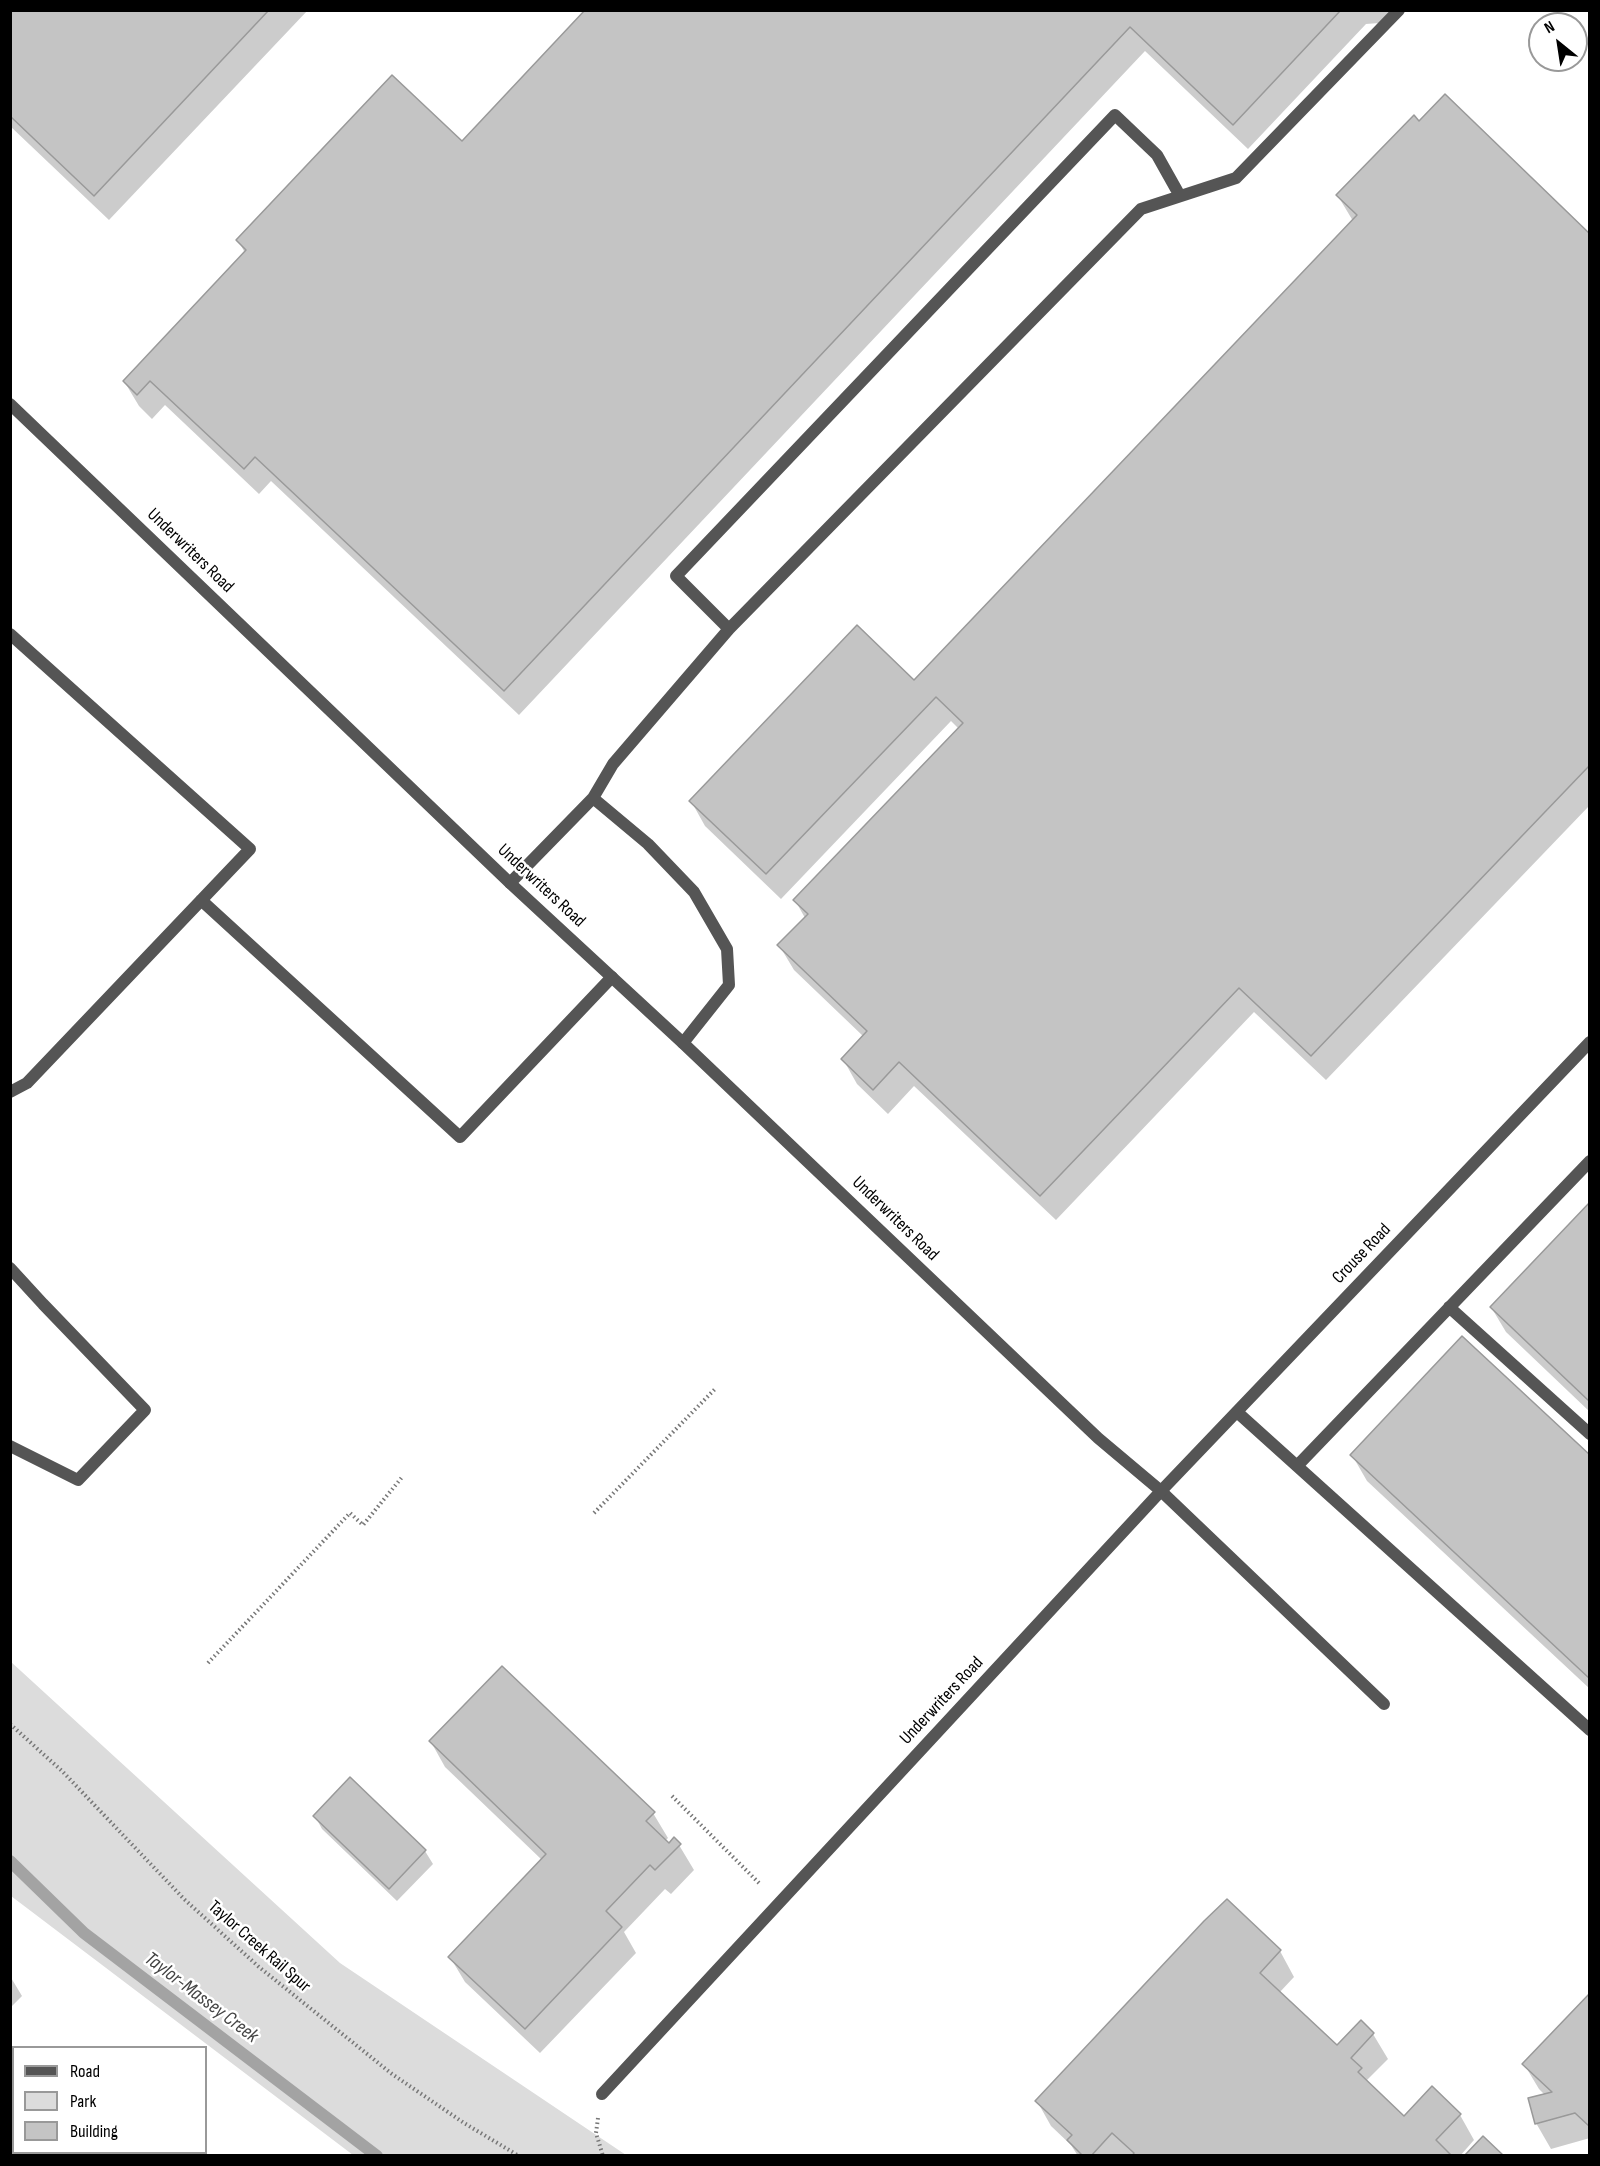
<!DOCTYPE html>
<html>
<head>
<meta charset="utf-8">
<style>
	body { margin:0 }
	#map { position:relative; width:1600px; height:2166px; overflow:hidden; background:#fff; font-family:"Sofia Sans Condensed",sans-serif }
	canvas { display:block }
	.frame { position:absolute; inset:0; border:12px solid #000; pointer-events:none }
	.legend { position:absolute; left:12px; top:2046px; width:195px; height:108px; box-sizing:border-box; background:#fff; border:2px solid #999; margin:0; padding:8px 10px; list-style:none; font-size:18px; color:#000 }
	.legend li { display:flex; align-items:center; gap:12px; height:30px }
	.legend b { width:30px; border:2px solid #999 }
	.north { position:absolute; left:1528px; top:12px; width:60px; height:60px; box-sizing:border-box; background:#fff; border:2px solid #999; border-radius:50%; rotate:330deg; font-size:16px; font-weight:700; line-height:24px; text-align:center; color:#000 }
	.north::after { content:''; display:block; margin:auto; width:21px; height:27px; background:#000; clip-path:polygon(50% 0,100% 100%,50% 72%,0 100%) }
</style>
</head>
<body>
<div id="map">
<canvas width="1600" height="2166"></canvas>
<div class="frame"></div>
<ul class="legend">
<li><b style="height:8px;background:#555"></b>Road</li>
<li><b style="height:16px;background:#dcdcdc"></b>Park</li>
<li><b style="height:16px;background:#c4c4c4"></b>Building</li>
</ul>
<div class="north">N</div>
</div>
<script>
const c = document.querySelector('canvas').getContext('2d');
c.lineJoin = 'round';
function paint(path, color) { c.fillStyle = color; c.fill(path, 'evenodd'); }
function stroke(path, color, width, dash) { c.strokeStyle = color; c.lineWidth = width; c.lineCap = dash ? 'butt' : 'round'; c.setLineDash(dash || []); c.stroke(path); }
function drawText(font, color, halo, rows, align = 'center') {
  c.font = font + ' "Sofia Sans Condensed",sans-serif'; c.lineWidth = 5; c.setLineDash([]); c.textBaseline = 'middle'; c.strokeStyle = halo; c.fillStyle = color; for (const [text, x, y, turn = 0] of rows) {
    c.save(); c.translate(x, y); c.rotate((+turn || 0) * Math.PI / 180); c.textAlign = isNaN(turn) ? turn : align; if (halo) c.strokeText(text, 0, 0); c.fillText(text, 0, 0); c.restore();
  }
}
const green = new Path2D(`
	M 10,1661 L 340,1963 L 626,2155 L 353,2155 L 11,1896 Z`);
const shadow = new Path2D(`
	M 10,10 L 308,10 L 109,220 L 10,126 Z
	M 587,10 L 1392,10 L 1393,22 L 1366,24 L 1248,149 L 1145,51 L 519,715 L 271,481 L 259,494 L 165,405 L 152,419 L 139,406 L 124,381 L 245,253 L 238,240 L 462,143 Z
	M 1419,123 L 1590,236 L 1590,805 L 1326,1080 L 1254,1012 L 1056,1220 L 914,1086 L 888,1114 L 857,1084 L 843,1059 L 864,1037 L 794,970 L 779,945 L 805,918 L 795,900 L 959,729 L 951,721 L 781,899 L 705,826 L 691,801 L 914,683 L 1353,221 L 1338,196 Z
	M 1590,1204 L 1590,1412 L 1506,1332 L 1491,1307 Z
	M 1352,1455 L 1590,1457 L 1590,1689 L 1367,1481 Z
	M 431,1742 L 653,1813 L 668,1838 L 665,1841 L 669,1845 L 679,1845 L 694,1870 L 671,1894 L 665,1889 L 624,1932 L 636,1953 L 540,2053 L 465,1982 L 450,1957 L 542,1860 L 445,1767 Z
	M 350,1779 L 425,1851 L 433,1864 L 397,1901 L 322,1829 L 315,1816 Z
	M 1227,1901 L 1280,1951 L 1294,1977 L 1279,1993 L 1337,2047 L 1373,2034 L 1388,2059 L 1367,2080 L 1371,2087 L 1404,2118 L 1460,2115 L 1474,2140 L 1460,2156 L 1085,2156 L 1079,2150 L 1082,2156 L 1078,2156 L 1071,2145 L 1051,2126 L 1037,2101 Z
	M 10,1976 L 22,1996 L 10,2008 Z
	M 1590,1995 L 1590,2138 L 1551,2149 L 1536,2123 L 1545,2095 L 1539,2089 L 1524,2064 Z
	M 33,2152 L 153,2152 L 150,2156 L 30,2156 Z`);
const stream = new Path2D(`
	M 10,1861 L 84,1933 L 377,2156`);
const building = new Path2D(`
	M 10,10 L 269,10 L 94,196 L 10,116 Z
	M 585,10 L 1341,10 L 1233,125 L 1130,27 L 504,691 L 255,457 L 244,469 L 150,381 L 137,395 L 123,381 L 246,250 L 236,240 L 392,75 L 462,141 Z
	M 1445,94 L 1590,234 L 1590,765 L 1311,1056 L 1239,988 L 1040,1196 L 899,1062 L 873,1090 L 841,1059 L 867,1031 L 777,945 L 808,914 L 793,900 L 963,723 L 936,697 L 766,874 L 689,801 L 857,625 L 914,680 L 1357,215 L 1336,195 L 1414,115 L 1419,121 Z
	M 1590,1202 L 1590,1402 L 1490,1307 Z
	M 1462,1336 L 1590,1455 L 1590,1679 L 1350,1455 Z
	M 502,1666 L 655,1812 L 646,1821 L 669,1843 L 674,1837 L 681,1844 L 655,1870 L 650,1865 L 606,1911 L 622,1927 L 525,2029 L 448,1957 L 546,1854 L 429,1741 Z
	M 350,1777 L 426,1850 L 389,1889 L 313,1816 Z
	M 1227,1899 L 1281,1950 L 1260,1973 L 1337,2045 L 1361,2020 L 1374,2033 L 1351,2058 L 1362,2068 L 1358,2072 L 1404,2116 L 1432,2086 L 1461,2114 L 1436,2140 L 1452,2156 L 1132,2156 L 1134,2153 L 1112,2133 L 1091,2156 L 1083,2156 L 1067,2140 L 1072,2135 L 1035,2101 L 1204,1921 Z
	M 1590,1993 L 1590,2127 L 1575,2113 L 1535,2124 L 1528,2098 L 1552,2092 L 1522,2064 Z
	M 1483,2136 L 1504,2156 L 1464,2156 Z
	M 31,2152 L 116,2152 L 113,2156 L 28,2156 Z`);
const path = new Path2D(`
	M 594,1513 L 715,1389
	M 208,1663 L 350,1513 L 363,1525 L 403,1476
	M 10,1724 L 62,1771 L 184,1899 L 259,1967 L 392,2074 L 464,2123 L 519,2156
	M 672,1796 L 761,1885
	M 598,2118 L 596,2133 L 603,2156`);
const lane = new Path2D(`
	M 729,629 L 676,576 L 1115,115 L 1157,155 L 1180,196
	M 10,634 L 250,849 L 27,1083 L 10,1092
	M 593,798 L 648,844 L 694,892 L 727,949 L 729,985 L 683,1043
	M 510,883 L 593,798 L 613,764 L 729,629 L 1141,209 L 1236,178 L 1399,10
	M 201,900 L 460,1137 L 612,977
	M 10,1268 L 43,1304 L 145,1410 L 78,1480 L 10,1446
	M 1449,1307 L 1590,1434
	M 1237,1412 L 1590,1730
	M 1297,1466 L 1590,1161
	M 1161,1491 L 1384,1704`);
const street = new Path2D(`
	M 10,404 L 510,883 L 683,1043 L 1098,1438 L 1161,1491
	M 602,2094 L 1161,1491 L 1590,1042`);
const streetNames = [
	["Underwriters Road",190,551,44],
	["Underwriters Road",541,886,43],
	["Underwriters Road",895,1219,44],
	["Crouse Road",1362,1254,-46],
	["Underwriters Road",942,1701,-47],
	["Taylor Creek Rail Spur",259,1947,41]
];
const waterNames = [
	["Taylor-Massey Creek",201,1998,37]
];
paint(green, '#dcdcdc');
paint(shadow, '#0003');
stroke(stream, '#a3a3a3', 12);
paint(building, '#c4c4c4');
stroke(building, '#999', 1.5);
stroke(path, '#777', 4, [1.5, 3]);
stroke(lane, '#555', 12);
stroke(street, '#555', 12);
drawText('18px', '#000', '#fff', streetNames);
drawText('italic 20px', '#444', '#fff', waterNames);
</script>
</body>
</html>
